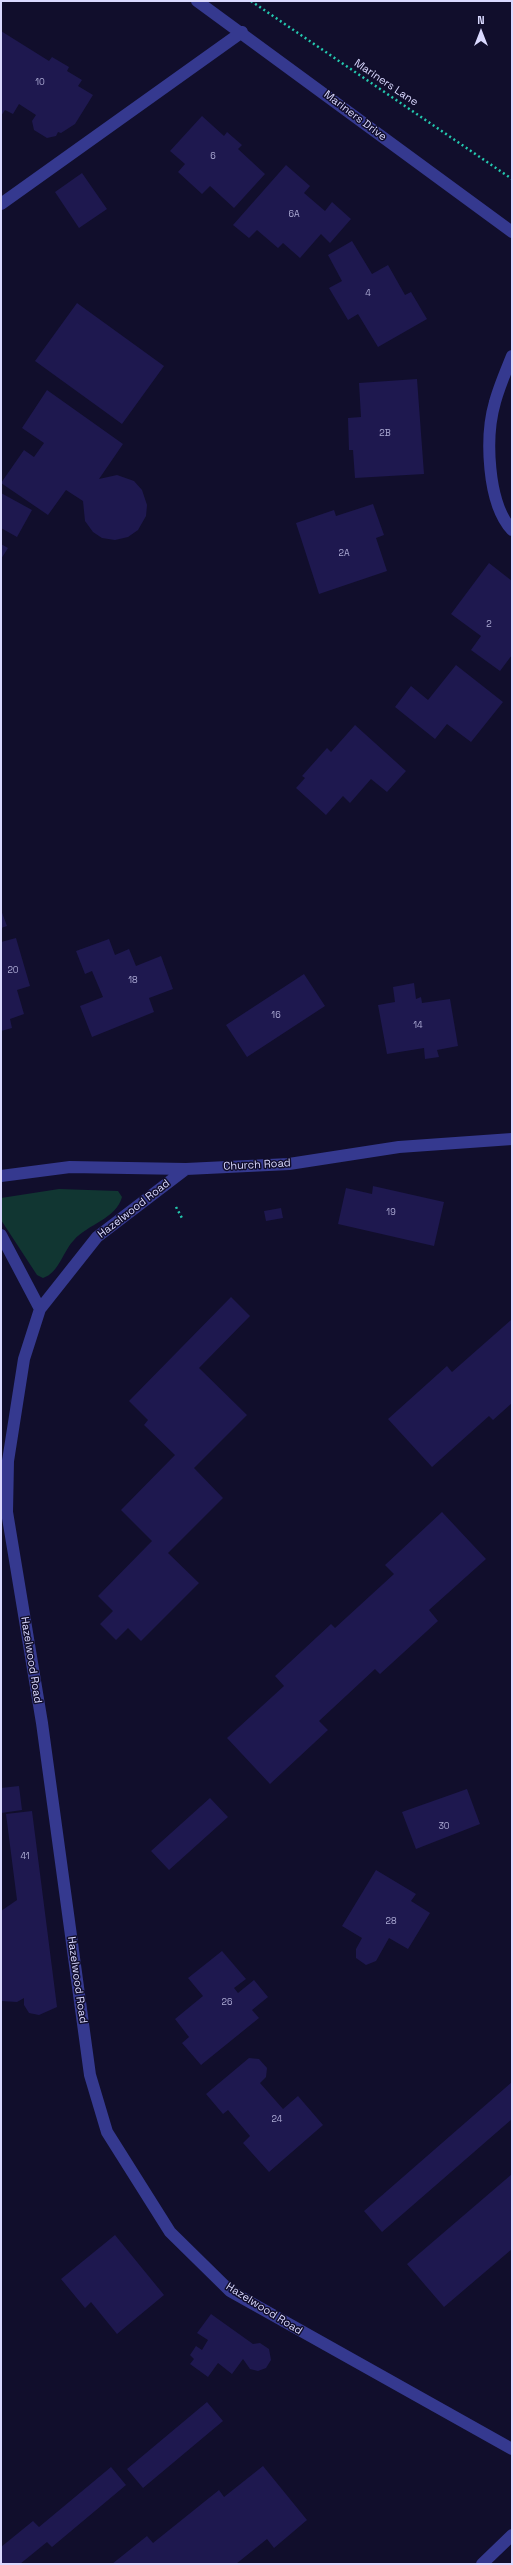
<!DOCTYPE html>
<html>
<head>
<meta charset="utf-8">
<style>
	body { margin:0 }
	#map { position:relative; width:513px; height:2565px; overflow:hidden; background:#110e2c; font-family:"Space Grotesk",sans-serif }
	canvas { display:block }
	.frame { position:absolute; inset:0; border:2px solid #dad9ff; pointer-events:none }
	.north { position:absolute; left:461px; top:12px; width:40px; height:40px; -webkit-text-stroke:3px #110e2c; paint-order:stroke; rotate:0deg; font-size:11px; font-weight:700; line-height:16px; text-align:center; color:#dad9ff }
	.north::after { content:''; display:block; margin:auto; width:14px; height:18px; background:#dad9ff; clip-path:polygon(50% 0,100% 100%,50% 72%,0 100%) }
</style>
</head>
<body>
<div id="map">
<canvas width="513" height="2565"></canvas>
<div class="frame"></div>
<div class="north">N</div>
</div>
<script>
const c = document.querySelector('canvas').getContext('2d');
c.lineJoin = 'round';
function paint(path, color) { c.fillStyle = color; c.fill(path, 'evenodd'); }
function stroke(path, color, width, dash) { c.strokeStyle = color; c.lineWidth = width; c.lineCap = dash ? 'butt' : 'round'; c.setLineDash(dash || []); c.stroke(path); }
function drawText(font, color, halo, rows, align = 'center') {
  c.font = font + ' "Space Grotesk",sans-serif'; c.lineWidth = 3; c.setLineDash([]); c.textBaseline = 'middle'; c.strokeStyle = halo; c.fillStyle = color; for (const [text, x, y, turn = 0] of rows) {
    c.save(); c.translate(x, y); c.rotate((+turn || 0) * Math.PI / 180); c.textAlign = isNaN(turn) ? turn : align; if (halo) c.strokeText(text, 0, 0); c.fillText(text, 0, 0); c.restore();
  }
}
const green = new Path2D(`
	M 59,1189 L 118,1191 L 122,1197 C 116,1219 88,1224 74,1240 C 63,1251 59,1273 43,1278 L 37,1275 L 1,1220 L 1,1198 Z`);
const building = new Path2D(`
	M 1,31 L 49,61 L 52,57 L 69,67 L 67,71 L 82,80 L 78,86 L 93,95 L 75,124 L 61,133 L 58,132 L 56,136 L 47,138 L 34,130 L 32,121 L 36,115 L 19,104 L 13,114 L 5,110 L 1,116 Z
	M 202,116 L 224,136 L 227,132 L 242,145 L 238,149 L 265,174 L 234,208 L 210,186 L 202,194 L 178,172 L 185,164 L 170,151 Z
	M 286,165 L 310,186 L 304,193 L 325,211 L 332,202 L 351,219 L 330,243 L 321,234 L 300,258 L 283,243 L 278,248 L 257,230 L 249,238 L 233,225 Z
	M 82,173 L 107,209 L 79,228 L 55,192 Z
	M 352,241 L 372,274 L 388,265 L 405,295 L 411,292 L 427,319 L 378,347 L 358,314 L 348,320 L 329,288 L 342,281 L 328,255 Z
	M 77,303 L 164,366 L 122,424 L 35,361 Z
	M 417,379 L 424,474 L 355,478 L 353,450 L 349,450 L 348,418 L 361,417 L 359,383 Z
	M 47,390 L 123,444 L 99,479 L 117,475 L 134,481 L 142,490 L 147,505 L 146,516 L 138,530 L 128,537 L 115,540 L 102,538 L 93,532 L 85,521 L 83,501 L 66,490 L 48,515 L 1,483 L 24,450 L 34,457 L 44,443 L 22,428 Z
	M 1,493 L 32,510 L 17,537 L 1,528 Z
	M 373,504 L 384,535 L 376,538 L 387,571 L 319,594 L 296,523 L 334,510 L 336,516 Z
	M 1,544 L 8,548 L 1,559 Z
	M 489,563 L 512,581 L 512,655 L 500,671 L 471,650 L 481,636 L 451,614 Z
	M 456,665 L 503,702 L 471,742 L 447,724 L 435,739 L 395,707 L 411,686 L 428,700 Z
	M 355,725 L 406,771 L 387,792 L 371,779 L 350,803 L 343,796 L 326,815 L 296,788 L 305,778 L 302,776 L 327,748 L 331,752 Z
	M 1,910 L 7,926 L 1,928 Z
	M 16,938 L 30,986 L 17,990 L 24,1014 L 10,1019 L 12,1028 L 1,1031 L 1,942 Z
	M 109,939 L 115,955 L 129,949 L 136,966 L 161,956 L 173,989 L 149,998 L 154,1012 L 92,1037 L 80,1006 L 103,997 L 92,971 L 85,974 L 76,951 Z
	M 304,974 L 325,1006 L 247,1057 L 226,1025 Z
	M 414,983 L 416,999 L 421,997 L 422,1003 L 450,999 L 458,1046 L 437,1050 L 439,1057 L 425,1059 L 424,1048 L 387,1054 L 378,1005 L 395,1002 L 393,987 Z
	M 373,1186 L 444,1202 L 434,1246 L 338,1224 L 346,1188 L 372,1194 Z
	M 281,1208 L 283,1218 L 266,1221 L 264,1211 Z
	M 231,1297 L 250,1316 L 199,1368 L 247,1415 L 194,1468 L 223,1498 L 168,1553 L 199,1583 L 141,1641 L 128,1628 L 116,1640 L 100,1624 L 113,1611 L 98,1596 L 152,1541 L 121,1510 L 175,1455 L 144,1425 L 148,1420 L 129,1401 Z
	M 511,1320 L 512,1403 L 493,1420 L 489,1416 L 432,1467 L 388,1419 L 447,1366 L 452,1372 Z
	M 442,1512 L 486,1559 L 429,1610 L 438,1621 L 380,1674 L 375,1669 L 319,1721 L 328,1730 L 270,1784 L 227,1738 L 284,1686 L 275,1676 L 331,1624 L 335,1628 L 394,1574 L 385,1565 Z
	M 19,1786 L 22,1810 L 1,1813 L 1,1788 Z
	M 467,1789 L 480,1824 L 416,1849 L 402,1812 Z
	M 210,1798 L 228,1817 L 169,1870 L 151,1851 Z
	M 32,1811 L 57,2007 L 39,2015 L 29,2013 L 24,2005 L 24,1998 L 17,2002 L 1,2001 L 1,1911 L 17,1900 L 6,1814 Z
	M 376,1870 L 416,1894 L 411,1901 L 430,1913 L 408,1949 L 389,1938 L 376,1961 L 366,1965 L 356,1958 L 356,1949 L 362,1938 L 342,1926 Z
	M 222,1951 L 246,1979 L 234,1988 L 238,1993 L 254,1980 L 268,1997 L 252,2010 L 259,2018 L 201,2065 L 182,2043 L 189,2037 L 175,2019 L 203,1996 L 188,1978 Z
	M 249,2058 L 259,2059 L 267,2068 L 266,2077 L 260,2083 L 283,2109 L 298,2096 L 323,2125 L 269,2172 L 243,2143 L 250,2136 L 228,2110 L 223,2114 L 206,2094 Z
	M 512,2082 L 512,2119 L 382,2232 L 364,2211 Z
	M 512,2174 L 512,2249 L 444,2307 L 407,2264 Z
	M 115,2235 L 164,2295 L 117,2334 L 91,2302 L 85,2308 L 61,2279 Z
	M 211,2314 L 253,2344 L 260,2343 L 269,2349 L 271,2360 L 266,2368 L 258,2371 L 250,2369 L 243,2359 L 232,2374 L 218,2363 L 208,2377 L 190,2364 L 194,2359 L 190,2355 L 196,2346 L 202,2350 L 208,2340 L 197,2333 Z
	M 207,2402 L 223,2421 L 143,2488 L 127,2469 Z
	M 263,2466 L 307,2520 L 274,2548 L 267,2539 L 236,2564 L 112,2564 L 147,2536 L 153,2543 L 219,2490 L 224,2497 Z
	M 111,2467 L 126,2485 L 52,2547 L 47,2542 L 20,2564 L 1,2564 L 1,2547 L 33,2521 L 39,2527 Z`);
const path = new Path2D(`
	M 251,1 L 512,179
	M 176,1207 L 182,1218`);
const minor = new Path2D(`
	M 197,1 L 512,232
	M 1,204 L 242,32
	M 512,356 C 506,371 499,387 495,402 C 485,436 487,503 512,530
	M 186,1169 L 97,1237 L 40,1309 L 24,1359 L 8,1461 L 7,1512 L 42,1723 L 90,2075 L 107,2132 L 170,2232 L 230,2291 L 512,2449
	M 1,1176 L 70,1167 L 186,1169 L 289,1164 L 399,1147 L 512,1139
	M 1,1235 L 40,1309
	M 482,2564 L 512,2535`);
const numberNames = [
	["10",40,83],
	["6",213,157],
	["6A",294,215],
	["4",368,294],
	["2B",385,434],
	["2A",344,554],
	["2",489,625],
	["20",13,971],
	["18",133,981],
	["16",276,1016],
	["14",418,1026],
	["19",391,1213],
	["30",444,1827],
	["41",25,1857],
	["28",391,1922],
	["26",227,2003],
	["24",277,2120]
];
const streetNames = [
	["Mariners Lane",386,83,34],
	["Mariners Drive",355,116,37],
	["Church Road",257,1165,-3],
	["Hazelwood Road",134,1209,-38],
	["Hazelwood Road",31,1660,81],
	["Hazelwood Road",77,1980,82],
	["Hazelwood Road",264,2309,32]
];
paint(green, '#113632');
paint(building, '#1e184f');
stroke(path, '#24c8af', 2.5, [2, 3]);
stroke(minor, '#35398f', 12);
drawText('9px', '#aba9d3', null, numberNames);
drawText('11px', '#dad9ff', '#110e2c', streetNames);
</script>
</body>
</html>
